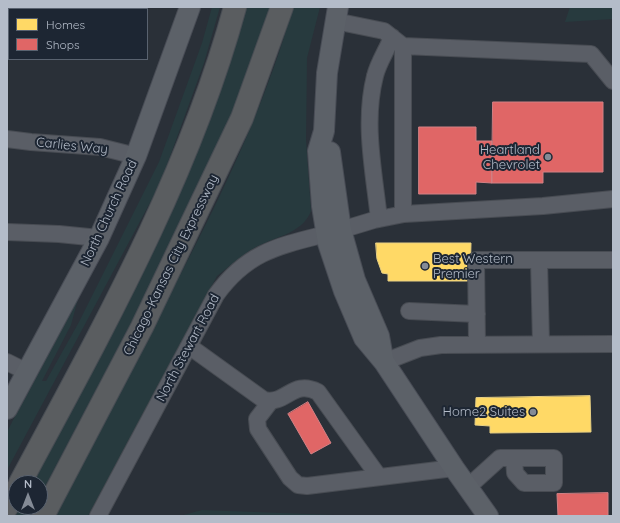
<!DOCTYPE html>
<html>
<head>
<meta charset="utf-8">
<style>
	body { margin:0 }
	#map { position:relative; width:620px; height:523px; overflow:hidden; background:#2a3038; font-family:Quicksand,sans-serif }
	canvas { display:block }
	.frame { position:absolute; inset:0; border:8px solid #b4bcc9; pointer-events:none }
	.legend { position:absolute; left:8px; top:8px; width:140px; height:52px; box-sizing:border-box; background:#1d2633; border:1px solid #59626f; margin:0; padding:5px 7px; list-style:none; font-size:12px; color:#b4bcc9 }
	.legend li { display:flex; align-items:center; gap:8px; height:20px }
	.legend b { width:20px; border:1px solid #59626f }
	.north { position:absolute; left:8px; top:475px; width:40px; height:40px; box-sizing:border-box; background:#1d2633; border:1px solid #59626f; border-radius:50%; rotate:0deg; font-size:11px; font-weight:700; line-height:16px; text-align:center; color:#b4bcc9 }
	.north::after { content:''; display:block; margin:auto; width:14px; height:18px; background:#848b96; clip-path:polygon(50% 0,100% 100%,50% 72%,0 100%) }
</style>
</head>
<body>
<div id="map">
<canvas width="620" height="523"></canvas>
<div class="frame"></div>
<ul class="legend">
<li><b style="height:11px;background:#ffd966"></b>Homes</li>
<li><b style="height:11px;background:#e06666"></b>Shops</li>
</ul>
<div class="north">N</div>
</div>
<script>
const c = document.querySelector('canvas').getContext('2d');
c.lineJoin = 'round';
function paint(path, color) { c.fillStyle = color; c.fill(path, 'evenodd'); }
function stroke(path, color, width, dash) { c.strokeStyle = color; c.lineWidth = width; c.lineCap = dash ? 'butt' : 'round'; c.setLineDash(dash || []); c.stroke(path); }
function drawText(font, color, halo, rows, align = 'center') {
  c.font = font + ' Quicksand,sans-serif'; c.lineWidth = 4; c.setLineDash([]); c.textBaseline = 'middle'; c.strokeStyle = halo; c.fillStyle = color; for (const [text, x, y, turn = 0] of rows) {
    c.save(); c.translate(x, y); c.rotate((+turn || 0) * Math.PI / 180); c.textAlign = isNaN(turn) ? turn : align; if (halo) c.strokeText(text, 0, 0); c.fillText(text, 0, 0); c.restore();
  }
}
const green = new Path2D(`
	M 212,7 L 220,7 L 204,63 L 160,184 L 7,470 L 7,432 L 70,307 L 78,299 L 71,325 L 42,381 L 46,381 L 79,322 L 159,162 L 202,43 Z
	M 243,7 L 271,7 L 223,137 L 190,212 L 40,496 L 40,483 L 30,483 Z
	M 293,7 L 320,7 L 307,58 L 306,140 L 311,211 C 302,235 271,237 251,250 C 239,257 228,268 217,276 L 88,516 L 53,516 C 87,452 121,387 155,323 C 209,221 262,118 293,7 Z
	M 570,7 L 613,7 L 613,19 L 565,22 Z
	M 17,507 L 34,507 L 29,516 L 12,516 Z
	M 202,510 L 360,516 L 180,516 Z`);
const homes = new Path2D(`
	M 376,243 L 471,243 L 470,281 L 388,281 L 388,274 L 382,273 L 377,259 Z
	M 590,396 L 591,432 L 490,433 L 490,426 L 475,425 L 476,398 Z`);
const shops = new Path2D(`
	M 493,102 L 603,102 L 603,172 L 543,172 L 543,183 L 492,183 Z
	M 419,127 L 476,127 L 476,141 L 492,141 L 492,183 L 476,182 L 476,194 L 419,194 Z
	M 308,402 L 331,443 L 311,454 L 288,414 Z
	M 608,493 L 608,516 L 558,516 L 557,494 Z`);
const minor = new Path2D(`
	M 335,21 L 384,31 L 403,46 L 591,54 L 613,81
	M 403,46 L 403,214
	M 7,139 L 31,142 L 100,147 L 136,156
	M 379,219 C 374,172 363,123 375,76 C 378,63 387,50 392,37
	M 341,230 L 374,220 L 404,214 L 543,206 L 613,199
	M 7,232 L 59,234 L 99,238
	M 539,260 L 541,343
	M 409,311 L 477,314
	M 477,344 L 476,260 L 613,260
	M 189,346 L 264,400 C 287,405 292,379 318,392 L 379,477
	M 7,362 L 27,372
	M 384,362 L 420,348 L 441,345 L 613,344
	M 270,402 L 257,419 L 258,429 L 290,478 L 298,485 L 307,486 L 454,468
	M 468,487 L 500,458 L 554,458 L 554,483 L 524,483 L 515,473 L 514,458
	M 98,516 L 216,295 C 247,252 278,246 326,234`);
const major = new Path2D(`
	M 338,7 L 327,73 L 324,131 L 318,151 L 322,206 L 328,243 L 344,291 L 364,338 L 384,362 L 454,468 L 488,516
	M 330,152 L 341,230 L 355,280 L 379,336 L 383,358
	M 7,409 L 99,238 L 136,156 L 190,7`);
const highway = new Path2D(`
	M 20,483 C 102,330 189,176 235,7
	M 7,507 L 16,490
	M 43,516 L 142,327 L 242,118 L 282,7`);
const markers = [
	[548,157,4,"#848b96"],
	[425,266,4,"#848b96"],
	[533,412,4,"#848b96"]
];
const streetNames = [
	["Carlies Way",72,146,6],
	["North Church Road",109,213,-65],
	["Chicago-Kansas City Expressway",171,265,-64],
	["North Stewart Road",188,348,-62]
];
const poiNames = [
	["Heartland",540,150],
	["Chevrolet",540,165],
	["Best Western",433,259,"left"],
	["Premier",433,274,"left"],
	["Home2 Suites",525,412]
];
paint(green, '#273a3e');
paint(homes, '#ffd966');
stroke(homes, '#e8d084', 1);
paint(shops, '#e06666');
stroke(shops, '#d38084', 1);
stroke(minor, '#484c53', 18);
stroke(major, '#484c55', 22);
stroke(highway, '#474c53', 24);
stroke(minor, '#5a5e66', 16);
stroke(major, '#5c6168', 20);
stroke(highway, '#5a5d60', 22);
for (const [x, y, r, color] of markers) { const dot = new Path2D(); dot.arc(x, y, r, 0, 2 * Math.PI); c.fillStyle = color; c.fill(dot); stroke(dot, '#1d2633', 1.5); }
drawText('13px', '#b4bcc9', '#1d2633', streetNames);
drawText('13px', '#b4bcc9', '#1d2633', poiNames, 'right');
</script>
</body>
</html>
